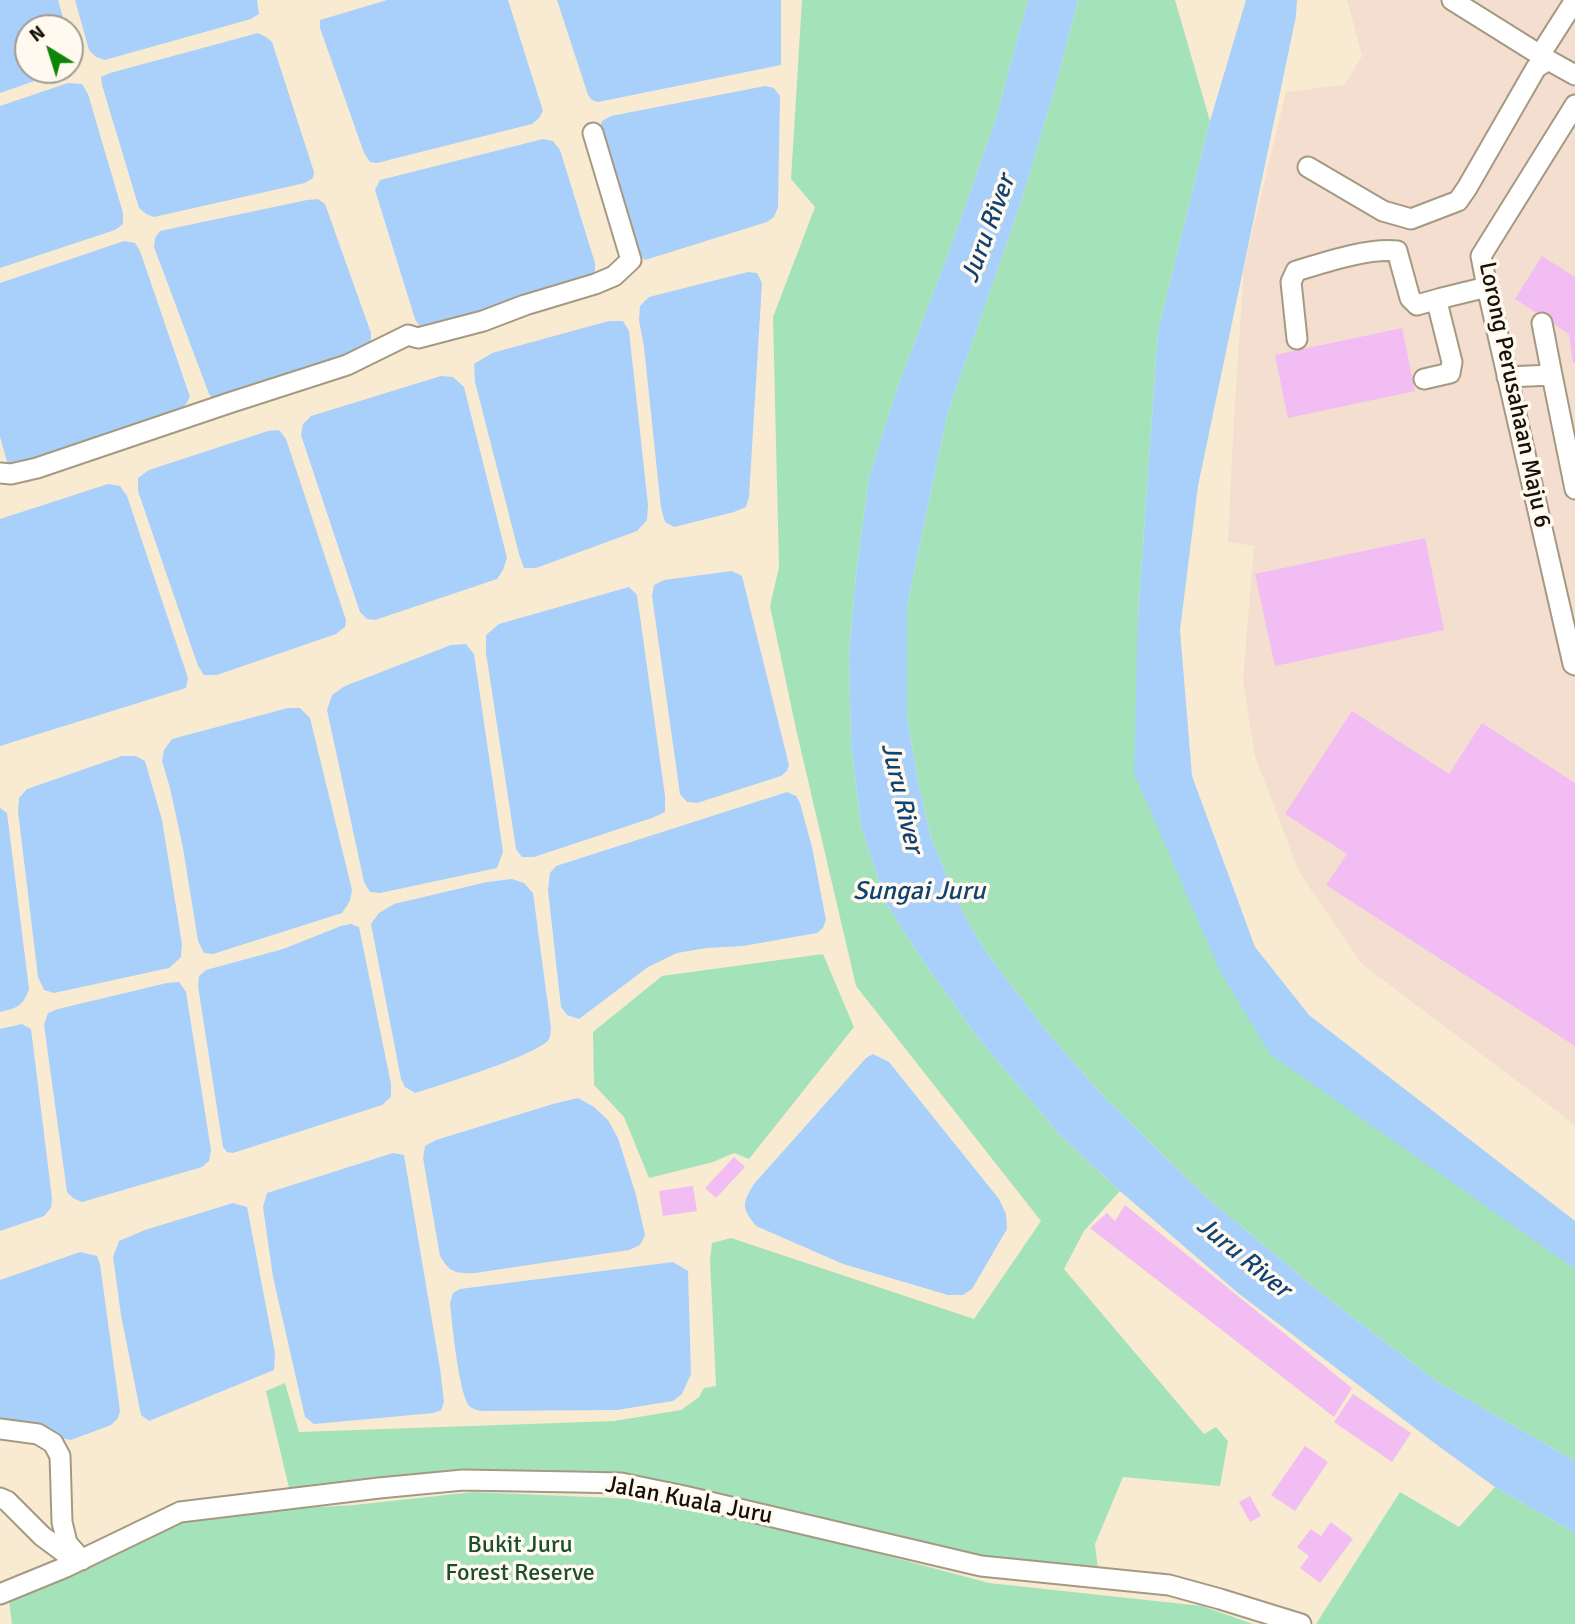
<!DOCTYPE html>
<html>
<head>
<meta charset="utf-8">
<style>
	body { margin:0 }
	#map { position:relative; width:1575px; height:1624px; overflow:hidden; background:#f8ebd2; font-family:Signika,sans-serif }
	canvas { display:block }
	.north { position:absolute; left:14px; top:14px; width:70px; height:70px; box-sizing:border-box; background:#fff9ef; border:2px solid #a19c93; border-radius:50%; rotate:322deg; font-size:19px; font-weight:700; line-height:28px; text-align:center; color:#151108 }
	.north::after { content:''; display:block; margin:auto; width:24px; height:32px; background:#0d8606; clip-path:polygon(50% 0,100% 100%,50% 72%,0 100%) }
</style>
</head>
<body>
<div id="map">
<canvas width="1575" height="1624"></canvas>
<div class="north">N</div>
</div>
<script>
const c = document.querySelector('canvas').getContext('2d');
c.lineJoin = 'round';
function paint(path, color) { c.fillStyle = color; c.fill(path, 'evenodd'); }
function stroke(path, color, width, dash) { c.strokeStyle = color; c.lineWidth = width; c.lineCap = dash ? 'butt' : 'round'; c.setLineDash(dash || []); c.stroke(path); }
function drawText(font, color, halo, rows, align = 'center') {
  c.font = font + ' Signika,sans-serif'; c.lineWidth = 7; c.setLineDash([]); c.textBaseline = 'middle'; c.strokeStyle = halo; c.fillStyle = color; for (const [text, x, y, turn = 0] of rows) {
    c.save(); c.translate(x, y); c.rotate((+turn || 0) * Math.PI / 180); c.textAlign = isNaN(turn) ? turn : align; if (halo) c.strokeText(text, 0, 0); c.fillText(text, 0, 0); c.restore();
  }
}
const industrial = new Path2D(`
	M 1347,0 L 1575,0 L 1575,1125 L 1362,964 L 1299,872 L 1255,756 L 1243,680 L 1254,546 L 1228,542 L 1234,418 L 1244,267 L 1286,92 L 1344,85 L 1362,56 Z`);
const green = new Path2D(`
	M 802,0 L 1028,0 L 995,122 L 946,260 L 900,380 L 869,477 L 856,575 L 849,655 L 851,743 L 861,826 L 886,903 L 923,961 L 980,1040 L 1059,1134 L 1120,1191 L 1084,1231 L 1064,1269 L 1204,1434 L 1216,1427 L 1228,1441 L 1220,1486 L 1123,1477 L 1095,1544 L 1098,1570 L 980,1555 L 620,1474 L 460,1469 L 289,1488 L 266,1391 L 285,1383 L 299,1432 L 614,1421 L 681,1410 L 699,1397 L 704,1388 L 716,1386 L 710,1260 L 712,1243 L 731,1238 L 974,1319 L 1041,1221 L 856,986 L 796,729 L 770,606 L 779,567 L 773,317 L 815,207 L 791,179 Z
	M 1078,0 L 1175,0 L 1210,121 L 1158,331 L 1138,616 L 1220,971 L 1559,1257 L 1575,1269 L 1575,1461 L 1436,1381 L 1321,1293 L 1205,1196 L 1104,1097 L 1047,1032 L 986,952 L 963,913 L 931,838 L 919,786 L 907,718 L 907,605 L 947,415 L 1021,202 L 1056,84 Z
	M 823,954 L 854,1027 L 749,1159 L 734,1153 L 713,1162 L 649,1178 L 624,1117 L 594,1085 L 593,1032 L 662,976 Z
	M 1495,1487 L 1575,1533 L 1575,1624 L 1316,1624 L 1400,1492 L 1459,1527 Z
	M 474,1492 L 635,1499 L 809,1535 L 989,1583 L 1202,1606 L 1253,1624 L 12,1624 L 9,1601 L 187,1519 L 251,1511 L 354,1505 Z`);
const water = new Path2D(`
	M 0,0 L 58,0 L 66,28 L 28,28 L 28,70 L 66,70 L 0,93 Z
	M 75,0 L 257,0 L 259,14 L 251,19 L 105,60 L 96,57 L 89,50 Z
	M 387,0 L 508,0 L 543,111 L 539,118 L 532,124 L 377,163 L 370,162 L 364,153 L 320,28 L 320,20 Z
	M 557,0 L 781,0 L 781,65 L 598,102 L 592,100 L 588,95 Z
	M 1028,0 L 1078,0 L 1056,84 L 1021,202 L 947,415 L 907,605 L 907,718 L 919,786 L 931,838 L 963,913 L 986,952 L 1047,1032 L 1104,1097 L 1205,1196 L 1321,1293 L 1436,1381 L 1575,1461 L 1575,1533 L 1495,1487 L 1437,1445 L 1238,1293 L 1120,1191 L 1059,1134 L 980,1040 L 923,961 L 886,903 L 861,826 L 851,743 L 849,655 L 856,575 L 869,477 L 900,380 L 946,260 L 995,122 Z
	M 1246,0 L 1297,0 L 1296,16 L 1198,486 L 1180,630 L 1192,776 L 1255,947 L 1309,1015 L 1575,1221 L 1575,1269 L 1270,1054 L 1220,971 L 1134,773 L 1138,616 L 1158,331 L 1210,121 Z
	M 258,33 L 266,37 L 272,42 L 314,172 L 313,178 L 305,183 L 154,217 L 146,214 L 139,208 L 102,85 L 101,77 L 110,73 Z
	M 68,83 L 82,84 L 88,94 L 123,213 L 123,224 L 115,230 L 0,268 L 0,106 Z
	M 765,86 L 774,88 L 780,96 L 778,207 L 774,217 L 767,222 L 645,260 L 638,252 L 599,133 L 602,121 L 611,116 Z
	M 543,139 L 553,141 L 560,150 L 595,263 L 595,271 L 588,278 L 430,329 L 420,327 L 415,319 L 375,190 L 380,180 Z
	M 318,199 L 325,204 L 371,333 L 371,339 L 365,349 L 214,400 L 209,394 L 154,247 L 155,238 L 160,231 L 307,200 Z
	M 124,241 L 135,243 L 140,251 L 190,397 L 186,404 L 179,411 L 16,466 L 8,465 L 0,437 L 0,283 Z
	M 748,272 L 757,273 L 762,283 L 749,497 L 746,507 L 734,512 L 674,527 L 665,522 L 661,508 L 644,347 L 639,320 L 640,306 L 649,297 Z
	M 609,321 L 623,321 L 629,331 L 648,505 L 647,520 L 637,531 L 536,568 L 524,568 L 519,554 L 475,382 L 474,364 L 492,353 Z
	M 441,376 L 453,377 L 464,387 L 507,558 L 503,570 L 497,579 L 375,620 L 367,619 L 360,612 L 301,435 L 303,424 L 311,416 Z
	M 279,430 L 286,439 L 346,620 L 345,627 L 336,634 L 217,675 L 204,675 L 198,666 L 138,491 L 138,478 L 149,470 L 268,431 Z
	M 108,484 L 120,486 L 127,496 L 188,678 L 186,688 L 0,746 L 0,519 Z
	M 732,571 L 742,576 L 789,765 L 787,771 L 781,776 L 697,803 L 687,802 L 680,794 L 652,596 L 654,585 L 664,580 Z
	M 629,587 L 637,595 L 665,796 L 665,812 L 652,818 L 534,857 L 522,857 L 516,849 L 486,653 L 486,635 L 499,624 Z
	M 466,644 L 474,654 L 503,852 L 497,868 L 380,893 L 370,892 L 364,882 L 327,710 L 332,695 L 345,686 L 451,645 Z
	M 288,708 L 300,708 L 310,718 L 352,890 L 350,901 L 342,913 L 213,954 L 204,953 L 198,941 L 183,848 L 170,788 L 162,761 L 164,750 L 172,739 Z
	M 122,756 L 136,756 L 145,761 L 162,820 L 182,944 L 181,957 L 169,968 L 54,993 L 44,990 L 38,977 L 18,811 L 19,798 L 27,789 Z
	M 787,792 L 796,796 L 800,803 L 812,847 L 826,920 L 823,928 L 817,933 L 743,946 L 707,948 L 677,953 L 648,967 L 579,1019 L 567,1015 L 561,1007 L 548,890 L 550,873 L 556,866 Z
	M 0,808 L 7,813 L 29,989 C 23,1007 16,1008 0,1012 Z
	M 512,879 L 524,883 L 533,893 L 551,1028 C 550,1032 551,1036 549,1039 C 541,1054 437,1086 415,1093 L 405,1087 L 401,1079 L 371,924 L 379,913 L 394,904 L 487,882 Z
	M 351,924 L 359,927 L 391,1084 L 391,1097 L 382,1105 L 233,1153 L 227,1152 L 223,1147 L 198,986 L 199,976 L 206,970 L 283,949 L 341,926 Z
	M 179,982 L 186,992 L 211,1150 L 209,1161 L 202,1167 L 82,1202 L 73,1198 L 67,1192 L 44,1025 L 48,1013 L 58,1009 L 167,983 Z
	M 22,1024 L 31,1029 L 52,1198 L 51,1208 L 44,1216 L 0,1231 L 0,1029 Z
	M 873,1054 L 889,1062 L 999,1199 L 1006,1214 L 1007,1229 L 972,1289 L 963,1295 L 948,1295 L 843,1264 L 756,1226 C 741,1207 742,1204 754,1184 L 866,1058 Z
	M 578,1098 L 594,1107 L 608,1120 L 618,1138 L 636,1195 L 645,1235 L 640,1245 L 629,1250 L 475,1273 C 456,1274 450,1273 440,1256 L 423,1158 L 425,1146 L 436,1140 L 553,1104 Z
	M 393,1153 L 404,1155 L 440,1368 L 444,1402 L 441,1410 L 434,1413 L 314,1424 L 305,1417 L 273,1277 L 263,1207 L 267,1193 Z
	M 233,1203 L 247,1207 L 275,1353 L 274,1370 L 149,1421 L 141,1415 L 121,1315 L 113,1257 L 119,1241 L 145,1230 Z
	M 80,1252 L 97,1256 L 100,1264 L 120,1411 L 118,1418 L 111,1425 L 71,1440 L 0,1426 L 0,1280 Z
	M 673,1262 L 688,1271 L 691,1374 L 682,1394 L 673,1401 L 617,1410 L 481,1411 C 477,1410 473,1409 470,1407 C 459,1396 452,1322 450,1303 L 453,1293 L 460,1289 Z`);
const building = new Path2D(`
	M 1542,256 L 1575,277 L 1575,363 L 1573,363 L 1569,334 L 1515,299 Z
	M 1402,328 L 1415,391 L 1288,418 L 1275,355 Z
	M 1425,538 L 1444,630 L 1275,666 L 1255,574 Z
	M 1352,711 L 1449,774 L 1482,723 L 1575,783 L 1575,1046 L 1326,885 L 1347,854 L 1285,814 Z
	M 734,1157 L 745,1167 L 716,1198 L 705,1188 Z
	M 693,1186 L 697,1211 L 663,1216 L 659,1191 Z
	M 1125,1205 L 1352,1388 L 1334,1417 L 1090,1228 L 1107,1213 L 1115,1221 Z
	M 1353,1394 L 1411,1433 L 1392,1462 L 1334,1422 Z
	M 1305,1446 L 1328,1462 L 1295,1511 L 1271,1495 Z
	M 1250,1496 L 1261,1516 L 1250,1522 L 1239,1502 Z
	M 1331,1522 L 1353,1539 L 1320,1583 L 1300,1568 L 1309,1556 L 1297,1547 L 1311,1529 L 1321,1536 Z`);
const minor = new Path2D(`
	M 1452,0 L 1548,60
	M 1540,55 L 1575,0
	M 1575,105 L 1481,256 L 1487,287 L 1573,664 L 1575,665
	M 1308,167 L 1383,211 L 1411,219 L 1458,201 L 1467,188 L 1536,68 L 1548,60 L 1575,75
	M 1542,323 L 1552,375
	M 1297,339 L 1291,282 L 1296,271 C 1326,262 1367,248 1397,251 L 1410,298 L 1417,305 L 1442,298
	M 1507,377 L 1552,375 L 1575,489
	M 1424,379 L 1450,373 L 1452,362 L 1438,306 L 1442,298 L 1487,287
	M 0,473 L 11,474 L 37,468 L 229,403 L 347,365 L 408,335 L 418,338 L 483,321 L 525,305 L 595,284 L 614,276 L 631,260 L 593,133
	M 0,1429 L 38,1434 L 53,1443 L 60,1456 L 62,1522 L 67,1543 L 82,1560
	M 0,1498 L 7,1501 L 42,1536 L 73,1559
	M 0,1594 L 66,1567 L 180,1512 L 379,1488 L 463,1480 L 575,1482 L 621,1483 L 684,1496 L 981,1566 L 1169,1585 L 1220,1599 L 1301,1624`);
const streetNames = [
	["Lorong Perusahaan Maju 6",1514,395,78],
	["Jalan Kuala Juru",689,1501,11]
];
const parkNames = [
	["Bukit Juru",520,1546],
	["Forest Reserve",520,1574]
];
const waterNames = [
	["Juru River",989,229,-70],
	["Juru River",901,798,77],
	["Sungai Juru",919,892],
	["Juru River",1243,1258,39]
];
paint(industrial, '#f3ded0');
paint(green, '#a4e3ba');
paint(water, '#a9d0fb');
paint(building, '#f1bdf2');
stroke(minor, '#a59981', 23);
stroke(minor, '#fff', 19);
drawText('24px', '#151108', '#fff9ef', streetNames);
drawText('24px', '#1b4e31', '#fff9ef', parkNames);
drawText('italic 26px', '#104373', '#fff9ef', waterNames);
</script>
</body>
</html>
